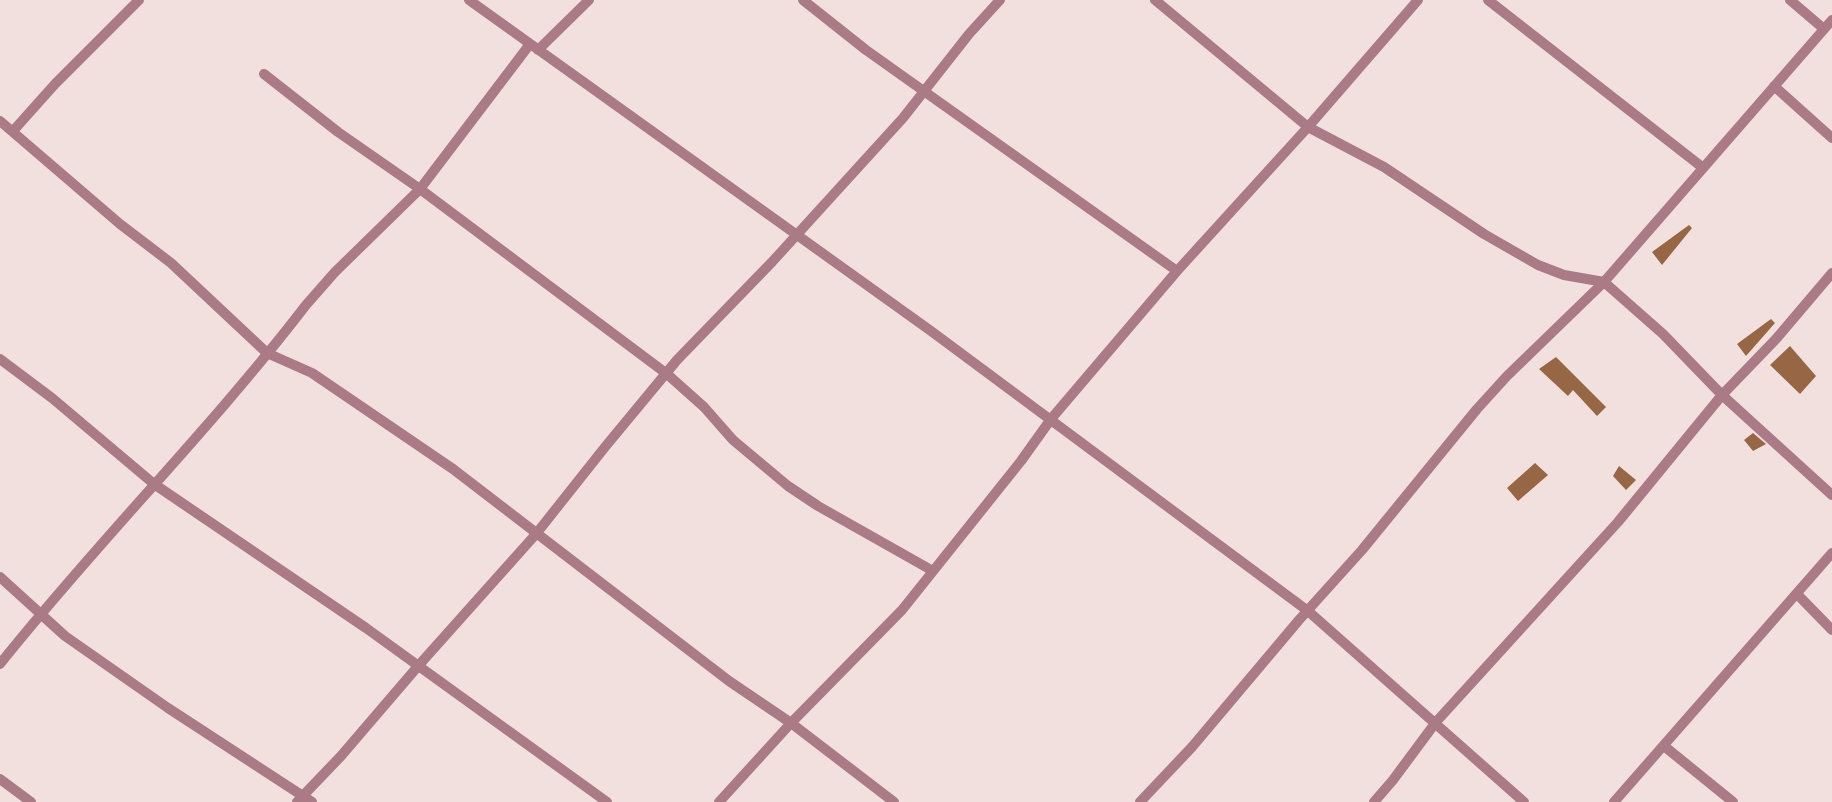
<!DOCTYPE html>
<html>
<head>
<meta charset="utf-8">
<style>
	body { margin:0 }
	canvas { display:block; background:#f1e0de }
</style>
</head>
<body>
<canvas width="1832" height="802"></canvas>
<script>
const c = document.querySelector('canvas').getContext('2d');
c.lineJoin = 'round';
function paint(path, color) { c.fillStyle = color; c.fill(path, 'evenodd'); }
function stroke(path, color, width, dash) { c.strokeStyle = color; c.lineWidth = width; c.lineCap = dash ? 'butt' : 'round'; c.setLineDash(dash || []); c.stroke(path); }
const building = new Path2D(`
	M 1689,225 L 1692,228 L 1662,265 L 1652,252 Z
	M 1771,319 L 1775,323 L 1746,356 L 1737,344 Z
	M 1790,346 L 1816,376 L 1800,394 L 1770,365 Z
	M 1556,357 L 1606,407 L 1597,416 L 1573,390 L 1568,396 L 1539,369 Z
	M 1753,433 L 1766,444 L 1753,451 L 1744,440 Z
	M 1535,463 L 1548,475 L 1518,501 L 1507,488 Z
	M 1619,466 L 1636,480 L 1626,490 L 1613,476 Z`);
const minor = new Path2D(`
	M 469,0 L 931,331 L 1308,611 L 1524,802
	M 803,0 L 866,50 L 1177,271
	M 1155,0 L 1308,127 L 1384,167 L 1484,234 L 1538,265 L 1564,275 L 1604,282 L 1663,334 L 1722,395 L 1832,495
	M 1488,0 L 1702,167
	M 1790,0 L 1824,29
	M 538,50 L 589,0
	M 264,74 L 338,132 L 420,189 L 667,374 L 704,407 L 733,440 L 788,486 L 818,506 L 933,571
	M 1774,86 L 1832,138
	M 0,121 L 120,224 L 171,263 L 267,353 L 312,373 L 453,469 L 729,681 L 791,723 L 894,802
	M 13,131 L 55,84 L 139,0
	M 0,359 L 52,398 L 154,484 L 366,628 L 607,802
	M 0,577 L 65,636 L 168,708 L 312,802
	M 1797,594 L 1832,630
	M 0,664 C 98,541 210,430 306,305 L 335,272 L 420,189 L 530,44
	M 1664,746 L 1733,802
	M 0,779 L 31,802
	M 297,802 L 341,756 L 419,665 L 536,534 L 605,447 L 677,360 L 772,262 L 903,118 L 969,34 L 1000,0
	M 719,802 L 791,723 L 902,610 L 1021,461 L 1051,419 L 1177,271 L 1308,127 L 1418,0
	M 1140,802 L 1192,747 L 1299,620 L 1362,550 L 1477,409 L 1507,376 L 1604,282 L 1832,20
	M 1374,802 L 1393,780 L 1436,722 L 1618,522 L 1722,395 L 1776,339 L 1832,273
	M 1614,802 L 1832,553`);
paint(building, '#976645');
stroke(minor, '#aa7a86', 10);
</script>
</body>
</html>
